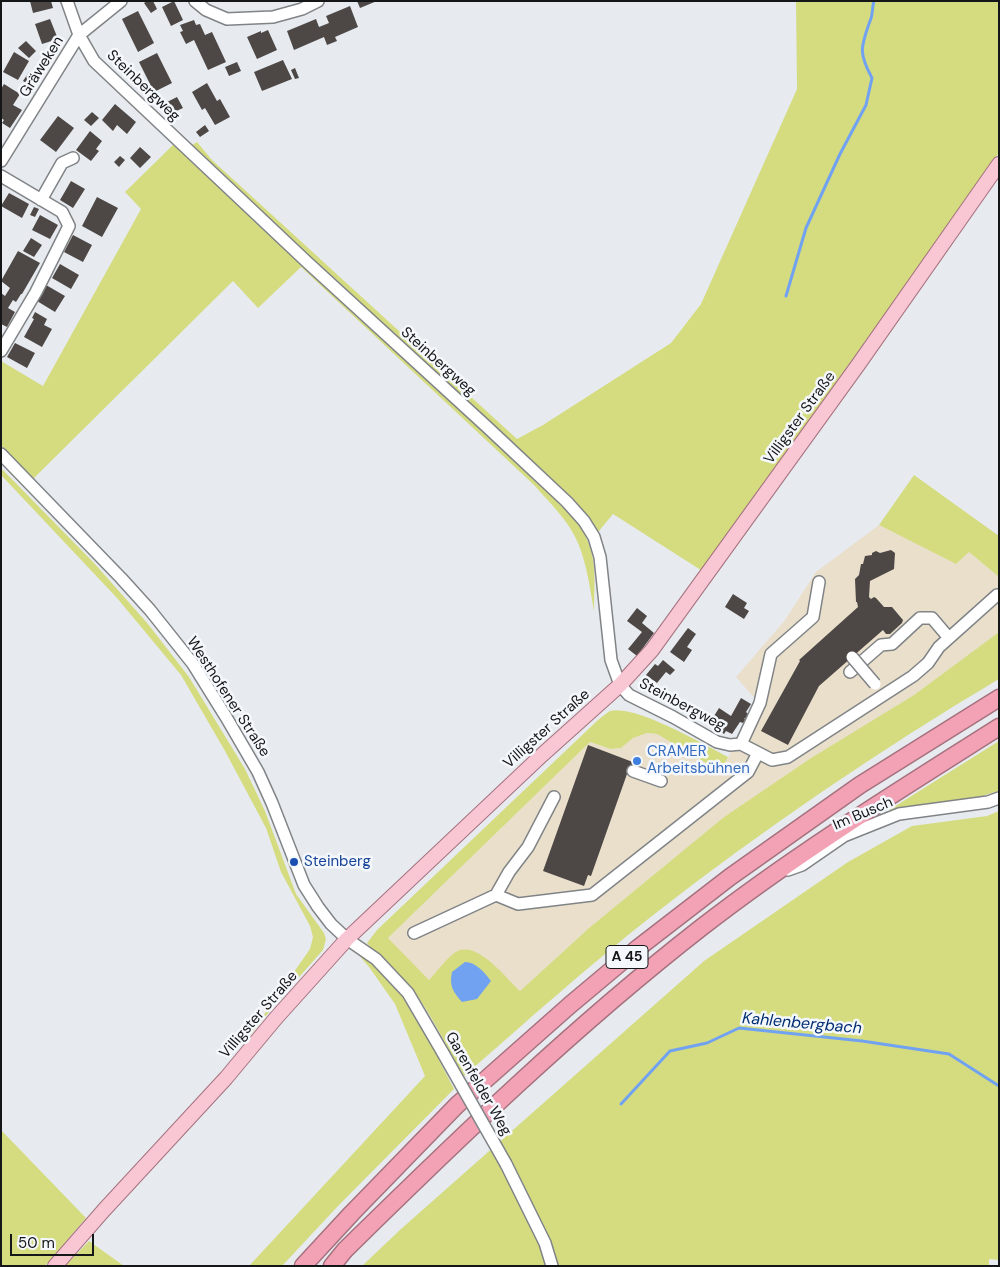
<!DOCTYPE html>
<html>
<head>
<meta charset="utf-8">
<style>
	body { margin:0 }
	#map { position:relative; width:1000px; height:1267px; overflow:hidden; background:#e7ebef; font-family:"DM Sans",sans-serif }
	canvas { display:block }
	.frame { position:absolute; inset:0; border:2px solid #151618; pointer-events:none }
	.scale { position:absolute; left:10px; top:1234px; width:84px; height:22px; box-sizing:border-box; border:2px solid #151618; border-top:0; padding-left:6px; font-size:15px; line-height:18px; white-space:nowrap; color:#151618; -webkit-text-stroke:4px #f4f8fc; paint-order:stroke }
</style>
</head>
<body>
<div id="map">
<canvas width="1000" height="1267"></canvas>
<div class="frame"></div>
<div class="scale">50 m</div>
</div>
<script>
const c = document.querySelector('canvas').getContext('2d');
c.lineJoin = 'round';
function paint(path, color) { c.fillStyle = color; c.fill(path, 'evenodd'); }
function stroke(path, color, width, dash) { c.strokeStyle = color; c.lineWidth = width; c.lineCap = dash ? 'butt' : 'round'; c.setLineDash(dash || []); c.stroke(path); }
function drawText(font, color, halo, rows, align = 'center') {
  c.font = font + ' "DM Sans",sans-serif'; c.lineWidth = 5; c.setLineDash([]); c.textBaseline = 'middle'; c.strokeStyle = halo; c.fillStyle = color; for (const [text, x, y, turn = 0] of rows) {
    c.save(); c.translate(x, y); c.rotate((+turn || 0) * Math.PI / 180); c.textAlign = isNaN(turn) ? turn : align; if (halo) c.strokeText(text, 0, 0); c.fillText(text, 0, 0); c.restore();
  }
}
const industrial = new Path2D(`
	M 879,525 L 956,564 L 969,552 L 999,577 L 999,632 L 914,695 L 811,758 L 724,817 L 589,928 L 520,991 L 498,970 L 455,953 L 429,980 L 387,939 L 590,742 L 611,749 L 621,748 L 633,738 L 647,733 L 657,734 L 721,772 L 756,700 L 736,677 L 785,620 L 816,572 Z`);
const green = new Path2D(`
	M 796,1 L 999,1 L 999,153 L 845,370 L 751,514 L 707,574 L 613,514 L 594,537 L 586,519 L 189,147 L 197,142 L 212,160 L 517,439 L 543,425 L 671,343 L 701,304 L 797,89 Z
	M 174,144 L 567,509 C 598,546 595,565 594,611 C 590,588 587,565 578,543 C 569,521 549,502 534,485 L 301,267 L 258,308 L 233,281 L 33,479 L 1,445 L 1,361 L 43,386 L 141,209 L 125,192 Z
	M 1,468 L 95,564 L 148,624 L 189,677 L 245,769 L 265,811 L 296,894 L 324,933 L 326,939 L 323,950 L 278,1001 L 247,1039 L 310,949 L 313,937 L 310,926 L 281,872 L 266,828 L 225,751 L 181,675 L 117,598 L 1,475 Z
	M 914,475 L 999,536 L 999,577 L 969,552 L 956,564 L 879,525 Z
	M 999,632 L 999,679 C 878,751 762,830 652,916 C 587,967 526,1022 464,1076 C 445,1045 431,1012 408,984 C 395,970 379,958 367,943 L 377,930 L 598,720 C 601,718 606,713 610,711 C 635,704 705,745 728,757 L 721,772 L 657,734 L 647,733 L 633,738 L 621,748 L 611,749 L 590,742 L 388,938 L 429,980 C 437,972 444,961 453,954 C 475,936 505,978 520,991 L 589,928 L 724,817 L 811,758 L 914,695 Z
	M 999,741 L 999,791 L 968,800 L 925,804 L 886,812 Z
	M 999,811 L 999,1260 L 989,1259 L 989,1266 L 557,1266 L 557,1260 L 549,1238 L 540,1241 L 545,1266 L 362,1266 L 401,1229 L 704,961 L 848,862 L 912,826 L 987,816 Z
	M 360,953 L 406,996 L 454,1089 L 338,1206 L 282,1266 L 249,1266 L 425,1076 L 395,1004 L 369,967 L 358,954 Z
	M 1,1130 L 86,1218 L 45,1266 L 1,1266 Z
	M 89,1241 L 124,1266 L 65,1266 Z`);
const water = new Path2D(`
	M 465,962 C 476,962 485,973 491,981 L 477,999 L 462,1002 C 453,992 449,986 452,972 Z`);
const stream = new Path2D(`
	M 786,296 L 806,228 L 840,154 L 866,105 L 872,78 C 858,52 861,47 870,21 C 873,15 872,7 874,1
	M 621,1104 L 670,1051 L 707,1043 L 739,1028 L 862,1041 L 949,1054 L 999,1086`);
const building = new Path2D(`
	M 30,1 L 51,1 L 53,8 L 33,13 Z
	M 147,1 L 153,1 L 157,9 L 151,13 L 144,3 Z
	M 174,1 L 183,20 L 171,26 L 162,7 Z
	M 357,1 L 377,1 L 360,8 Z
	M 350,6 L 358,27 L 335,37 L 337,41 L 327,45 L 324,37 L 294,50 L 287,31 L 316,19 L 319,27 L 329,23 L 326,16 Z
	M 138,11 L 154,43 L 138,52 L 122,19 Z
	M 50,19 L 58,39 L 42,44 L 35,24 Z
	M 194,20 L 196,25 L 200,24 L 205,35 L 212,32 L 226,62 L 208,70 L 194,40 L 186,44 L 180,32 L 183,31 L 180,25 Z
	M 268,30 L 277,50 L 257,59 L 247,37 L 261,31 L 261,33 Z
	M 26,41 L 36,51 L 29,58 L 18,48 Z
	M 14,52 L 29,61 L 18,80 L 3,72 Z
	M 157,53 L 172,83 L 154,92 L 139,62 Z
	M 283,60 L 292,79 L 262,91 L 254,72 Z
	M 237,62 L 241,71 L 229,76 L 225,67 Z
	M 295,68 L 299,78 L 295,79 L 291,70 Z
	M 29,72 L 39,78 L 33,87 L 23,81 Z
	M 207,83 L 217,101 L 220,99 L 230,117 L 215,125 L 205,108 L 202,110 L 192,92 Z
	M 4,84 L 20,94 L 13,105 L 22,110 L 10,128 L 2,123 L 4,120 L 1,118 L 1,89 Z
	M 177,97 L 183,108 L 172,113 L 167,102 Z
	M 115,104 L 136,122 L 127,134 L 117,125 L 113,131 L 102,120 Z
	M 92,112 L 99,118 L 91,126 L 84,120 Z
	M 58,116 L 74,128 L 56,152 L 40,140 Z
	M 205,125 L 209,131 L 200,137 L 196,132 Z
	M 90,131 L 102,141 L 96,149 L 99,151 L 91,161 L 76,150 Z
	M 140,147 L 151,157 L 140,168 L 130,158 Z
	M 120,156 L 125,160 L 119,167 L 114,162 Z
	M 71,181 L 85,189 L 73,208 L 60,200 Z
	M 9,193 L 29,204 L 22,218 L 1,206 Z
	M 97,197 L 118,208 L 102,237 L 82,226 Z
	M 34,207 L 39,209 L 35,217 L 30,215 Z
	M 40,215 L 58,225 L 50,239 L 32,230 Z
	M 73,235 L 92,245 L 83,262 L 64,252 Z
	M 31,238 L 42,245 L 34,257 L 23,251 Z
	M 18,251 L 40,263 L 22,294 L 21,294 L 16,302 L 13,300 L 8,308 L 15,312 L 7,327 L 1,324 L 1,293 L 5,296 L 10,288 L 1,281 Z
	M 60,264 L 79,275 L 71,289 L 52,278 Z
	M 46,285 L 65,296 L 55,312 L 37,301 Z
	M 35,312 L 47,319 L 44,325 L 52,329 L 42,347 L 24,337 L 34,319 L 32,318 Z
	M 15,343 L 35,353 L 27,368 L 7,357 Z
	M 891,550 L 895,553 L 894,569 L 870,581 L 869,597 L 871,599 L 874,597 L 876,598 L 884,607 L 892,607 L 903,620 L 902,623 L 890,634 L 886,634 L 883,630 L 819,686 L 788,745 L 761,731 L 800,661 L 799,660 L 858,607 L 857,602 L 856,602 L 855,579 L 859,575 L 861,564 L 863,564 L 865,556 L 872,555 L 872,553 L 876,551 L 880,553 Z
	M 733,594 L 747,603 L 744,608 L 749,611 L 744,619 L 725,607 Z
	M 637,608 L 647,616 L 642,623 L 654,633 L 637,656 L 628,649 L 642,632 L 627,621 Z
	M 688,628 L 696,634 L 687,647 L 692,650 L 684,662 L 670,652 Z
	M 663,660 L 675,670 L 670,675 L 666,672 L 657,683 L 646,675 L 655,664 L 658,666 Z
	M 741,698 L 751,704 L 746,712 L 748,714 L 746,718 L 744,718 L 746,720 L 743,723 L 740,722 L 732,734 L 726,731 L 724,734 L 720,731 L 722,728 L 711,721 L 719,708 L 731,716 Z
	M 588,745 L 638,764 L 631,775 L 627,774 L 591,876 L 588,875 L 584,886 L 543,871 Z`);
const minor = new Path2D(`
	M 67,1 L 79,35 L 94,61 L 307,262 L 486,426 L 567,502 L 584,521 L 594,537 L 600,557 L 611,660 L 620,685 L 629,695 L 673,717 L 717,742 L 730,745 L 741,744 L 772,760 L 788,757 L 913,676 L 928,663 L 939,647 L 997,595
	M 195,1 L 206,10 L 227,19 L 273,17 L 302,9 L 318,1
	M 1,161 L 79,35 L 121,1
	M 1,176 L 62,212 L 69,226 L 36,292 L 1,351
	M 41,200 L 62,163 L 73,158
	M 1,454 L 121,578 L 150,610 L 193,664 L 226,717 L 258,772 L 272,803 L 304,885 L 318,907 L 331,924 L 347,939 L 376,959 L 408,993 L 443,1053
	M 850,672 L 881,645 L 892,644 L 920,618 L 932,618 L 949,638
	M 741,744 L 760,703 L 771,654 L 813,617 L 819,582
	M 633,771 L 661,781
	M 788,870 L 802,865 L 844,836 L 899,814 L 988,802 L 999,798
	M 496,895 L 509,872 L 528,847 L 554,797
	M 414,933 L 496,895 L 518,904 L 592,895 L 748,772 L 758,753
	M 506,1164 L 545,1243 L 552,1266`);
const major = new Path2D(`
	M 55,1266 L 104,1210 L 226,1078 L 276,1018 L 347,939 L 542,755 L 620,685 L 652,650 L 858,365 L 999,164`);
const highway = new Path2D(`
	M 303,1266 L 352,1213 L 457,1105 L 570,1005 L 638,948 L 730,877 L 860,785 L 999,698
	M 332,1266 L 345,1250 C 459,1138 575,1026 702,927 C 796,854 898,791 999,727`);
const minorBridge = new Path2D(`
	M 852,657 L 875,684
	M 443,1053 L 506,1164`);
const markers = [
	[637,761,5,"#3f7fe0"],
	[294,862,5,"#1a4fb4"]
];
const shields = [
	[627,957,42]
];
const shieldNames = [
	["A 45",627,957]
];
const streetNames = [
	["Gräweken",42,67,-58],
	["Steinbergweg",143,86,44],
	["Steinbergweg",438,362,42],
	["Villigster Straße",800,418,-54],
	["Westhofener Straße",228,697,57],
	["Steinbergweg",682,705,28],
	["Villigster Straße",547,729,-42],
	["Im Busch",863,814,-23],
	["Villigster Straße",259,1015,-49],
	["Garenfelder Weg",478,1084,60]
];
const shopNames = [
	["CRAMER",647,752],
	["Arbeitsbühnen",647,769]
];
const transitNames = [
	["Steinberg",304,862]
];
const waterNames = [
	["Kahlenbergbach",802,1024,5]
];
paint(industrial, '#eadfcb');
paint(green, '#d5dc80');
paint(water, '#71a2f1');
stroke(stream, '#71a2f1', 3);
paint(building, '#4d4846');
stroke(minor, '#808487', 14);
stroke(major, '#a5717e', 16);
stroke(highway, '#a5717e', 19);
stroke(minor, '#fff', 11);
stroke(major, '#f8c7d3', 14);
stroke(highway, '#f3a2b5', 16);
stroke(minorBridge, '#808487', 14, []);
stroke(minorBridge, '#fff', 11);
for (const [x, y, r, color] of markers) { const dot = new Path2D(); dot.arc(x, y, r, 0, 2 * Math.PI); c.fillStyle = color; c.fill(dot); stroke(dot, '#f4f8fc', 2); }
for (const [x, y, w] of shields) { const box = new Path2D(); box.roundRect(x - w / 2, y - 11.5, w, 23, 4); c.fillStyle = '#f4f8fc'; c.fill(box); stroke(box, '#151618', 1); }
drawText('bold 14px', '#151618', null, shieldNames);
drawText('15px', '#151618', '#f4f8fc', streetNames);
drawText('15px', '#366cbe', '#f4f8fc', shopNames, 'left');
drawText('15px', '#164399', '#f4f8fc', transitNames, 'left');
drawText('italic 16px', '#002d71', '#f4f8fc', waterNames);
</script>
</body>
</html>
